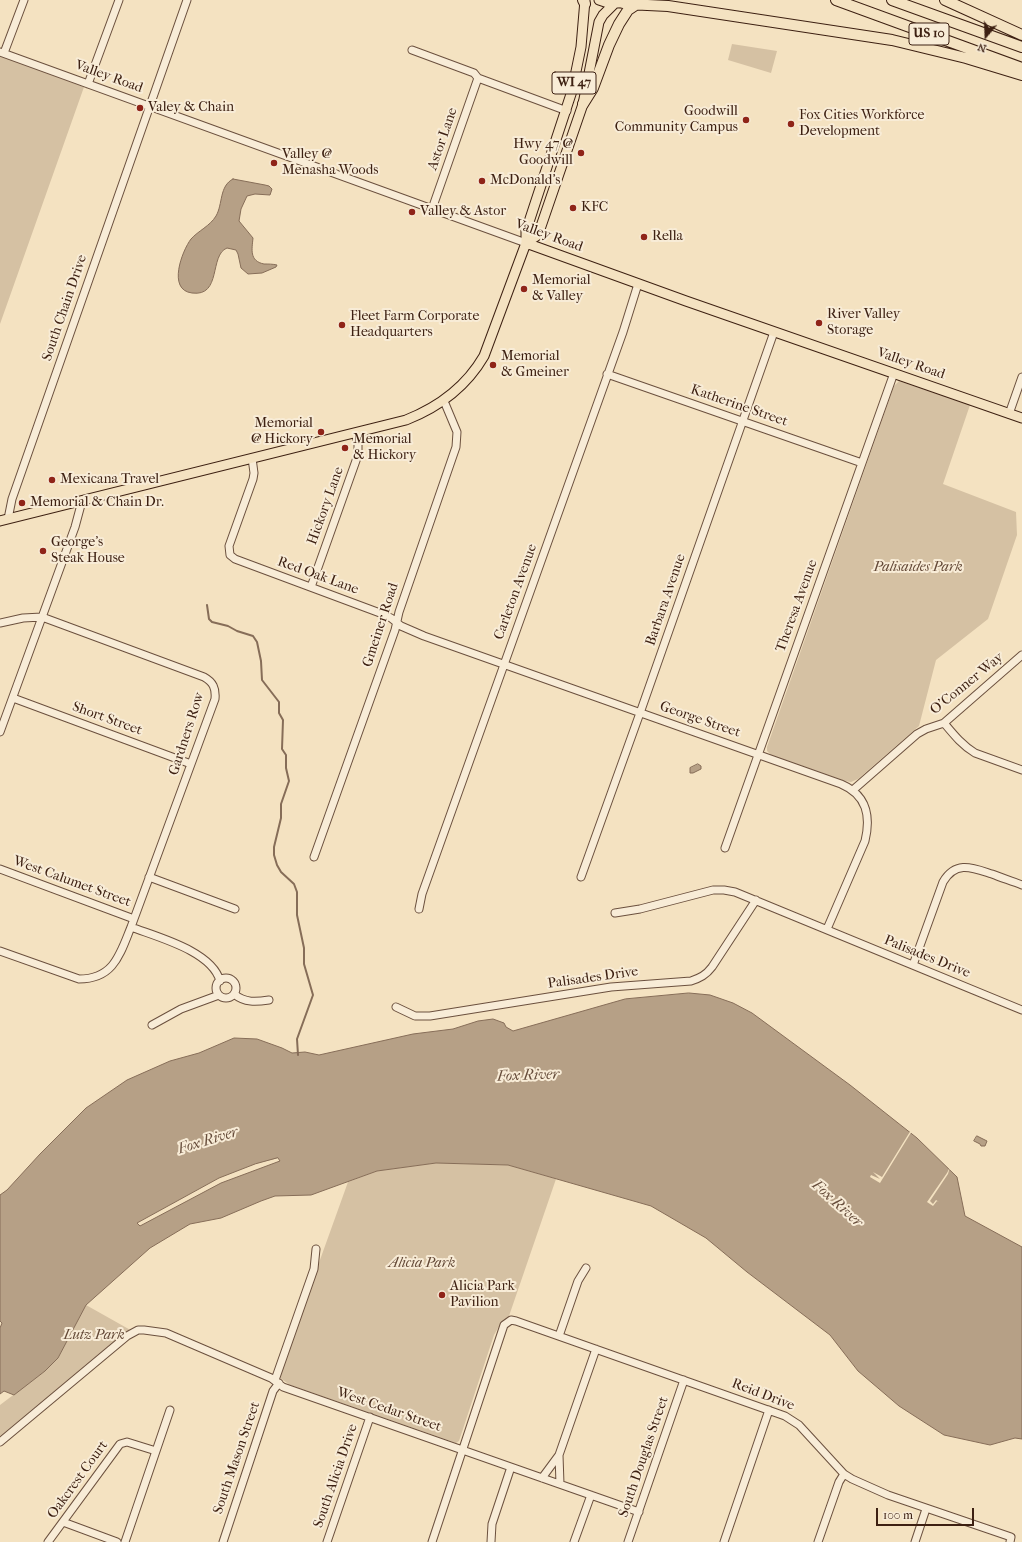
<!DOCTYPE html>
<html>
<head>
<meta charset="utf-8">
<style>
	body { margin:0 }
	#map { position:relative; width:1022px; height:1542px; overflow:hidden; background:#f4e2c1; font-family:"IM FELL French Canon",serif }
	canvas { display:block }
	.north { position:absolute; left:966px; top:16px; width:40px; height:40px; -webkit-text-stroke:3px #f8ecd7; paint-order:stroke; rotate:199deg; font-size:11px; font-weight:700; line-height:16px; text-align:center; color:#3d2012 }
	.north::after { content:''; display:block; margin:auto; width:14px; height:18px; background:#3d2012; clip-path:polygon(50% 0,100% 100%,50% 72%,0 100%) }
	.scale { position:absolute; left:876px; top:1508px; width:98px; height:18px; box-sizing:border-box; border:2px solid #3d2012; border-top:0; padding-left:5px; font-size:12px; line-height:14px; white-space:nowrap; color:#3d2012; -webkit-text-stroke:3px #f8ecd7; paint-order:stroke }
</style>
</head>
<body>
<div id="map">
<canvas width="1022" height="1542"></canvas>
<div class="north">N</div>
<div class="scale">100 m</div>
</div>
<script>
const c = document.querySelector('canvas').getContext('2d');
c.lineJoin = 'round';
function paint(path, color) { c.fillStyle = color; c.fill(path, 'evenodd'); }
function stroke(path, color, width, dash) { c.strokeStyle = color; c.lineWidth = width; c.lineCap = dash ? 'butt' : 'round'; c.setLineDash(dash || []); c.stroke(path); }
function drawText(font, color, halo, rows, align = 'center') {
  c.font = font + ' "IM FELL French Canon",serif'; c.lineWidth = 4; c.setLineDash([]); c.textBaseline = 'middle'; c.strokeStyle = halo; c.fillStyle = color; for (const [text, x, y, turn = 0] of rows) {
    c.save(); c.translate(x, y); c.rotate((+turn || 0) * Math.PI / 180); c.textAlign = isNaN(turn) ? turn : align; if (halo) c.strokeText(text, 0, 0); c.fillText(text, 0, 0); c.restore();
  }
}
const green = new Path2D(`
	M 732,44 L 777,51 L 771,73 L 728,60 Z
	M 0,56 L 84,87 L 0,324 Z
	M 899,381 L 970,405 L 943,484 L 1016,512 L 1017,535 L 988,619 L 936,660 L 919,726 L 858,779 L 851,782 L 845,781 L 771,755 L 767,751 L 767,747 L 894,386 Z
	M 436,1163 L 508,1165 L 556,1179 L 509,1316 L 501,1323 L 494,1335 L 459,1441 L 456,1443 L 290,1385 L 280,1378 L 279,1374 L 348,1182 L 377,1171 Z
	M 86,1305 L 134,1332 L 0,1442 L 0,1405 L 45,1371 L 58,1358 Z`);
const water = new Path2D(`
	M 233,179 L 265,185 L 269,186 L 272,189 L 270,195 L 255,194 L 247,196 L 241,209 L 239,221 L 253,238 C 252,249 249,261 264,264 C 268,264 273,264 277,265 L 276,267 L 262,273 L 248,274 L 241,268 L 238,254 L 236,250 L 227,248 C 209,255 222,297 192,293 C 167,290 182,251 191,239 C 198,231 210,226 216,216 C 223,204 219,186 233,179 Z
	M 698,764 L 701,766 L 701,769 L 693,773 L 690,773 L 690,768 Z
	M 689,993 L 710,995 L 733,1003 L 752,1013 L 850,1085 L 917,1138 L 957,1177 L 965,1216 L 1022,1247 L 1022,1439 L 1015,1438 L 990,1445 L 944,1435 L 899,1406 L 858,1371 L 830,1335 L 747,1272 L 706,1238 L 651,1206 L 508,1165 L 436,1163 L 377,1171 L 311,1195 L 275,1196 L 261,1201 L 221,1218 L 190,1224 L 150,1248 L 86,1305 L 58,1358 L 45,1371 L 14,1395 L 4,1391 L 0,1394 L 0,1328 L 2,1323 L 0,1321 L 0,1195 L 7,1190 L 40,1154 L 86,1108 L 127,1080 L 170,1061 L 199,1053 L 234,1038 L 257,1039 L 282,1048 L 292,1053 L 305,1052 L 319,1055 L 413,1034 L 453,1029 L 478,1021 L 493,1019 L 504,1023 L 506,1027 L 513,1031 L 625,999 ZM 278,1158 L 280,1161 L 221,1183 L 140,1226 L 137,1223 L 219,1178 L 255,1164 Z
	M 977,1136 L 987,1141 L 985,1146 L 981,1146 L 980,1144 L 974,1141 Z`);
const pier = new Path2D(`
	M 911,1130 L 912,1131 L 880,1183 L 870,1177 L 871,1175 L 880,1179 L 873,1172 L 882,1177 Z
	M 950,1167 L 948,1174 L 930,1201 L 933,1204 L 936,1200 L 939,1202 L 935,1207 L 939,1202 L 937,1201 L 933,1206 L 927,1202 L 947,1173 Z`);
const stream = new Path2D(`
	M 207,605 L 209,619 L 212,622 L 228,626 L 237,631 L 253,636 L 257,642 L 261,661 L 262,680 L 279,702 L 279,713 L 283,720 L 282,749 L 286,755 L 286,768 L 289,781 L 281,804 L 281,818 L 274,847 L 274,855 L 277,865 L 281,872 L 294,884 L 297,892 L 297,915 L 304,948 L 304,964 L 313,995 L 297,1039 L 298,1055`);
const minor = new Path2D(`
	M 412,50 L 474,73 L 478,78
	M 0,52 L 526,243
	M 4,53 L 24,0
	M 478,78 L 567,111
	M 88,84 L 119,0
	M 432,209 L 478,78
	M 607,374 L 862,463
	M 1009,414 L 1022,377
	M 252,458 L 254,473 L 253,479 L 229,546 L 230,555 L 235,559 L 380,613 L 391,618 L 401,626 L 424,636 L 841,784 C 867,795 871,816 865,841 L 827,929
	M 8,519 L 12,499 L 187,0
	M 311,587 L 358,455 L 358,443 L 355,433
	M 0,623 L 23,618 L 42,617 L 204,677 C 213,682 216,688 215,699 L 131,927 C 120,954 114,979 79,979 L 0,951
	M 13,698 L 191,764
	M 944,723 C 954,735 962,745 975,753 L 1022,770
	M 0,732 L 75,527 L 82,501
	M 853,790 L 917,734 L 926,729 L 944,723 L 1022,655
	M 725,848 L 894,373
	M 314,857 L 395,630 L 399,612 L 456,447 L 457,432 L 444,401
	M 0,869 L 134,919
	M 149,877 L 235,909
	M 581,877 L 640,713 L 774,332
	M 419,909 L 422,894 L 623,332 L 638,284
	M 615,913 L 640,909 L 713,890 L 724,890 L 735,892 L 1022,1010
	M 131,927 C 157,937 212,951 220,981
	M 913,965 L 943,882 C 956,860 973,868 992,874 C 1002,878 1012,881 1022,885
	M216 988a10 10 0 1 1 20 0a10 10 0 1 1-20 0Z
	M 234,994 C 245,1003 256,1002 269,1000
	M 396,1007 L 415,1016 L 430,1016 L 611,987 L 691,981 C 700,978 706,975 712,967 L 756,900
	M 152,1025 L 181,1009 L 219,995
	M 559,1336 L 578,1281 L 586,1268
	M 275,1380 L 314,1269 L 316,1249
	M 0,1442 L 127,1336 L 138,1330 L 144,1330 L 166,1333 L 271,1378 L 283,1387 L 639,1512
	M 542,1478 L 559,1455
	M 560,1484 L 559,1455 L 596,1349
	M 63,1522 L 117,1542
	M 48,1542 L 120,1444 L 127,1442 L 156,1451
	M 125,1542 L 170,1410
	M 223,1542 L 273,1391 L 279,1383
	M 327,1542 L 370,1417
	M 432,1542 L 504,1325 L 511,1320 L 516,1321 L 785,1416 L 799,1425 L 844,1474 L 852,1479 L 888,1495 L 1011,1537 L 1010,1542
	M 491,1542 L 492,1524 L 511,1467
	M 574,1542 L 591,1495
	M 628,1542 L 684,1380
	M 724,1542 L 769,1410
	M 818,1542 L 839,1482 L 844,1474
	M 915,1542 L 926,1509`);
const major = new Path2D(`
	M 599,0 L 608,3 L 618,3
	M 526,243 L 686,301 L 1022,418
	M 526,243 L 538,235 L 583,104 L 599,22 L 603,15 L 615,3
	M 0,521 L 406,420 C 439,407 466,387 484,356 L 526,243 L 526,231 L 572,91 L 581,47 L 585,0`);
const highway = new Path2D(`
	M 583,0 L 585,4
	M 836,0 L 1022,68
	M 892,0 L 1022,47
	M 945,0 L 1022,35
	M 619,2 L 627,4 L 668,6 L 892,40 L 966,58 L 1022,75
	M 583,104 L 593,88 L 609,45 L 619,24 L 628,10 L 637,4`);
const markers = [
	[140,108,4,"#8f2418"],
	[746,120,4,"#8f2418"],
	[791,124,4,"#8f2418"],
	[581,153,4,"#8f2418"],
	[274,163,4,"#8f2418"],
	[482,181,4,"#8f2418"],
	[573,208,4,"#8f2418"],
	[412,212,4,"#8f2418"],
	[644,237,4,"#8f2418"],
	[524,289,4,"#8f2418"],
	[819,323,4,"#8f2418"],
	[342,325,4,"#8f2418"],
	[493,365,4,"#8f2418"],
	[321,432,4,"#8f2418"],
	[345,448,4,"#8f2418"],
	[52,480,4,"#8f2418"],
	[22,503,4,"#8f2418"],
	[43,551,4,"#8f2418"],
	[442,1295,4,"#8f2418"]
];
const shields = [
	[929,34,40],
	[574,83,44]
];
const shieldNames = [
	["US 10",929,34],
	["WI 47",574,83]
];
const streetNames = [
	["Valley Road",109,77,20],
	["Astor Lane",443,139,-71],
	["Valley Road",549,236,20],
	["South Chain Drive",65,308,-71],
	["Valley Road",911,364,19],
	["Katherine Street",739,406,19],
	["Hickory Lane",326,506,-70],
	["Red Oak Lane",318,576,20],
	["Carleton Avenue",516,592,-70],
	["Barbara Avenue",666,600,-71],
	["Theresa Avenue",797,606,-70],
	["Gmeiner Road",381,625,-72],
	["O'Conner Way",967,684,-39],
	["Short Street",107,719,20],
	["George Street",700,720,19],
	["Gardners Row",187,734,-72],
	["West Calumet Street",72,882,20],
	["Palisades Drive",927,957,22],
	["Palisades Drive",593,978,-8],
	["Reid Drive",763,1395,21],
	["West Cedar Street",389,1410,19],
	["South Douglas Street",644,1457,-71],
	["South Mason Street",237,1458,-71],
	["South Alicia Drive",336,1476,-71],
	["Oakcrest Court",78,1480,-54]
];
const poiNames = [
	["Valey & Chain",148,108],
	["Goodwill",738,112,"right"],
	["Community Campus",738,128,"right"],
	["Fox Cities Workforce",799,116],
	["Development",799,132],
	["Hwy 47 @",573,145,"right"],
	["Goodwill",573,161,"right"],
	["Valley @",282,155],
	["Menasha Woods",282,171],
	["McDonald's",490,181],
	["KFC",581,208],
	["Valley & Astor",420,212],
	["Rella",652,237],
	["Memorial",532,281],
	["& Valley",532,297],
	["River Valley",827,315],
	["Storage",827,331],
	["Fleet Farm Corporate",350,317],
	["Headquarters",350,333],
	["Memorial",501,357],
	["& Gmeiner",501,373],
	["Memorial",313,424,"right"],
	["@ Hickory",313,440,"right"],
	["Memorial",353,440],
	["& Hickory",353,456],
	["Mexicana Travel",60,480],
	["Memorial & Chain Dr.",30,503],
	["George's",51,543],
	["Steak House",51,559],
	["Alicia Park",450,1287],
	["Pavilion",450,1303]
];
const parkNames = [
	["Palisaides Park",918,568],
	["Alicia Park",422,1264],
	["Lutz Park",94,1336]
];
const waterNames = [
	["Fox River",528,1076,-2],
	["Fox River",208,1141,-17],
	["Fox River",837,1204,42]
];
paint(green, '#d5c1a3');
paint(water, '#b6a086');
stroke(water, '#866d58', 1);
paint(pier, '#f4e2c1');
stroke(stream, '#866d58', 2);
stroke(minor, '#6b503e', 9);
stroke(major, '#3d2012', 11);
stroke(highway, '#3d2012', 12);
stroke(minor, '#f8ecd7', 7);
stroke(major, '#f4e2c1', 9);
stroke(highway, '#f4e2c1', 10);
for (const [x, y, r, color] of markers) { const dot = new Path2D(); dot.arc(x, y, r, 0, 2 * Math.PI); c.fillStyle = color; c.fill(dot); stroke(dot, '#f8ecd7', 1.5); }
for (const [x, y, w] of shields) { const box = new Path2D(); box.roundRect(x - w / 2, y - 11, w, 22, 3); c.fillStyle = '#f8ecd7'; c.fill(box); stroke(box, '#3d2012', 1); }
drawText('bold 13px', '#3d2012', null, shieldNames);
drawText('14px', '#3d2012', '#f8ecd7', streetNames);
drawText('14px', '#3d2012', '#f8ecd7', poiNames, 'left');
drawText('italic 14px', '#634836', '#f8ecd7', parkNames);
drawText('italic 15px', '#674d3b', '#f8ecd7', waterNames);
</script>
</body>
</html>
